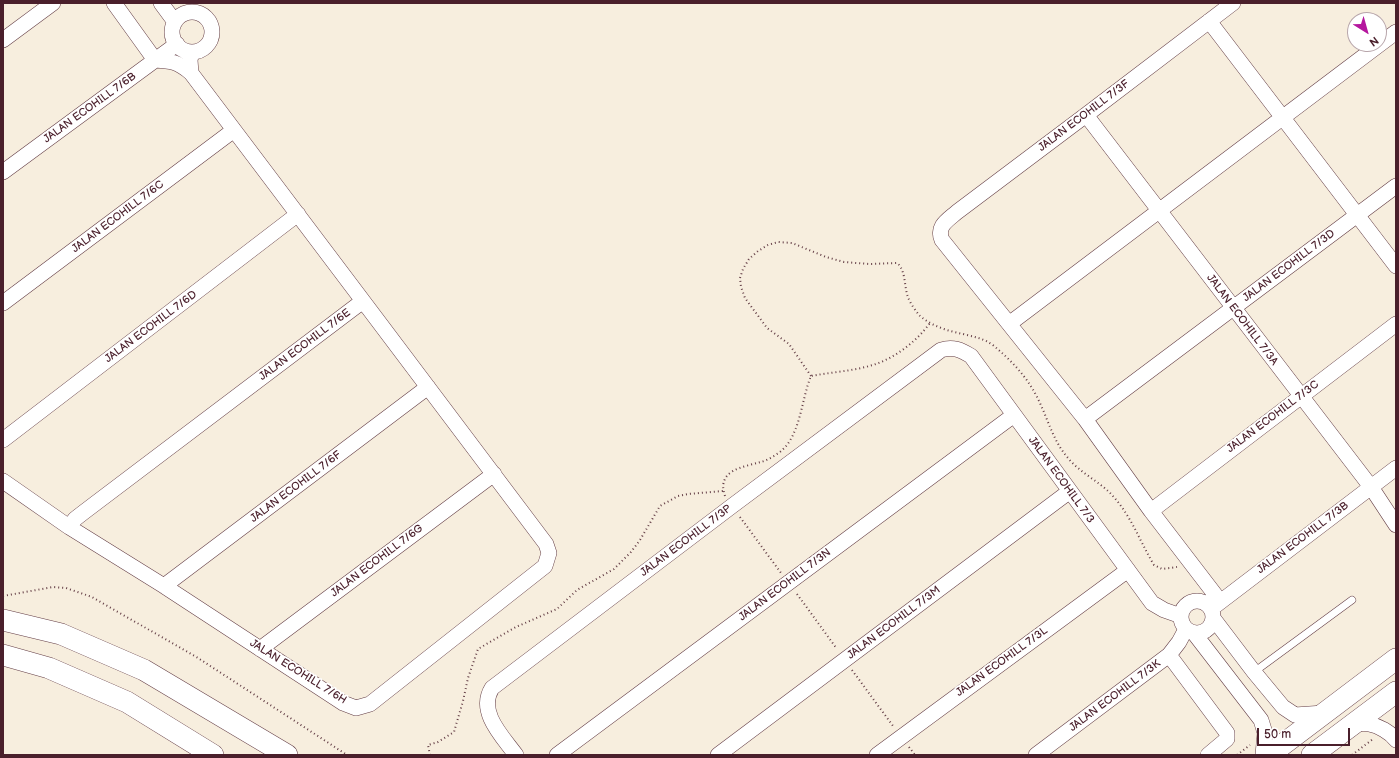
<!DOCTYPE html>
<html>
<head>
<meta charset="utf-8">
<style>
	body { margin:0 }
	#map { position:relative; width:1399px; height:758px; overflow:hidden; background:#f7eede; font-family:"Balsamiq Sans",sans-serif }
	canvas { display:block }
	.frame { position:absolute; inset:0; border:4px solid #4a1f2b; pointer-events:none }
	.north { position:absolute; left:1347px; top:12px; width:40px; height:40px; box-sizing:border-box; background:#fff; border:1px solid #b7a5aa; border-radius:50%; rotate:143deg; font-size:11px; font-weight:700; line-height:16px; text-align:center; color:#4a1f2b }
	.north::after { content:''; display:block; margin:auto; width:14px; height:18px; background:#b5179e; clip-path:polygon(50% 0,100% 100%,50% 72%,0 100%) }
	.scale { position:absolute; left:1257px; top:728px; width:93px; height:18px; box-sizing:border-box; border:2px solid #4a1f2b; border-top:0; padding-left:5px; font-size:12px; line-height:14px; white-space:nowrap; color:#4a1f2b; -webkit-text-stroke:3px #fff; paint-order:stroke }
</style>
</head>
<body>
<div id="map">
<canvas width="1399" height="758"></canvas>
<div class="frame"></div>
<div class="north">N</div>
<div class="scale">50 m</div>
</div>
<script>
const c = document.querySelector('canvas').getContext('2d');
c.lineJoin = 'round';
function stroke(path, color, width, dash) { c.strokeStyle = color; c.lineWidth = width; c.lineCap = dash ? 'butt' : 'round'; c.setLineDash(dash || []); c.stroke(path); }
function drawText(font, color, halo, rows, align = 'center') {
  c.font = font + ' "Balsamiq Sans",sans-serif'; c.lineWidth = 3.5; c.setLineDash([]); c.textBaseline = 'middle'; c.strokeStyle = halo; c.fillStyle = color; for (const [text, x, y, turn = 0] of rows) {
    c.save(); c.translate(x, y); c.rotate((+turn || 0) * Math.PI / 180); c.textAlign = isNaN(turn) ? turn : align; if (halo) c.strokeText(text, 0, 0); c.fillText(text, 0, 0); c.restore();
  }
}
const path = new Path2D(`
	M 811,376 L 789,344 L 767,328 L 745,298 L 741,287 L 740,278 L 743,269 L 749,259 L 758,251 L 768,245 L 778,242 L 792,243 L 826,257 L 844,262 L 869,264 L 897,263 C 906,270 904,287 908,297 C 910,303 915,310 919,315 C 931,326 948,331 963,334 C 974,337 984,338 994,346 C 1012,361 1028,378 1038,399 C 1048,419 1053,441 1068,458 C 1080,473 1099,481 1112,495 C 1132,517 1139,540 1154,565 L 1162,569 L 1177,567
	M 725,496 C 716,470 743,467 761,462 C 768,460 774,456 780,452 C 801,435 801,400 811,376 C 832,372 855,371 876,364 C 896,357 917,341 930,323
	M 740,517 L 781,573
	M 797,594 L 837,649
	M 3,596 L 53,587 L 66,588 L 92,597 L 198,658 L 347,755
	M 852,670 L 893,726
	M 909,747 L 915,755
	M 430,755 L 428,745 L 438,742 L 454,732 L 463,701 L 468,678 L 478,649 L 516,627 L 557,609 L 577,590 L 614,569 L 631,552 L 640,540 L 660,506 L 678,496 L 688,494 L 723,491
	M 1237,755 L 1250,745
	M 1352,755 L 1373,739`);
const lane = new Path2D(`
	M 1254,672 L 1352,600`);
const street = new Path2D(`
	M 114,3 L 155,60 C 172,61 178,62 191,73
	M 161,3 L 175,22
	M172 32a20 20 0 1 1 40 0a20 20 0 1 1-40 0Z
	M 1209,21 L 1396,266
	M 3,40 L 53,3
	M 1086,115 L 1371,487 L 1396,525
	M 3,172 L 177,44
	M 3,303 L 234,130
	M 1009,324 L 1396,32
	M 1085,419 L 1396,186
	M 3,440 L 298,214
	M 3,481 L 69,527 L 75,519 L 84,512 L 363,301 L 191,73 L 190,60 L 192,52
	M 1151,511 L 1396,324
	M 69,527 L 164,586 L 343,703 L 356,708 L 370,704 L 545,566 L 549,553 L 546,544 L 363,301
	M 164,586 L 428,387
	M1181 617a16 16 0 1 1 32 0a16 16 0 1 1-32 0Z
	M 1220,601 L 1151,511 L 1085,419 L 942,240 C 936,226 948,220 957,212 L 1086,115 L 1233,3
	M 1211,609 L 1396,468
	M 1213,618 L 1254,672 L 1283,707 L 1295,715 L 1324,713
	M 1194,633 L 1261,720 L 1265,733 L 1263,755
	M 260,649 L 494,474
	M 1169,655 L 1227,733 L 1227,739 L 1208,755
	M 1353,724 C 1358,724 1364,723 1369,724 C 1379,726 1390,732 1396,740
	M 516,755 C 503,737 477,712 492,688 L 732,506 L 941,350 C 953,346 961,350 971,356 L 1152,603 L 1164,610 L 1181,616
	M 557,755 L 1014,415
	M 718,755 L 1070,491
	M 877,755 L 1128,570
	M 1036,755 L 1169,655 L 1179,642 L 1186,629`);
const secondary = new Path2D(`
	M 3,620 L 61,634 L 144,670 L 287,755
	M 3,655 L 49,668 L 127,702 L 213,755
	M 1269,755 L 1396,659
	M 1312,755 L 1396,692`);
const streetNames = [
	["JALAN ECOHILL 7/6B",90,108,-36],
	["JALAN ECOHILL 7/3F",1084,116,-37],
	["JALAN ECOHILL 7/6C",118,217,-37],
	["JALAN ECOHILL 7/3D",1289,266,-37],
	["JALAN ECOHILL 7/3A",1242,320,53],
	["JALAN ECOHILL 7/6D",151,327,-37],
	["JALAN ECOHILL 7/6E",305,345,-37],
	["JALAN ECOHILL 7/3C",1273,417,-37],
	["JALAN ECOHILL 7/3",1061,480,54],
	["JALAN ECOHILL 7/6F",296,487,-37],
	["JALAN ECOHILL 7/3B",1303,538,-37],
	["JALAN ECOHILL 7/3P",686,541,-37],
	["JALAN ECOHILL 7/6G",377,561,-37],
	["JALAN ECOHILL 7/3N",785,585,-37],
	["JALAN ECOHILL 7/3M",894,623,-37],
	["JALAN ECOHILL 7/3L",1002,662,-36],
	["JALAN ECOHILL 7/6H",298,672,32],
	["JALAN ECOHILL 7/3K",1115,696,-37]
];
stroke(lane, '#643e46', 8);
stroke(street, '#643e46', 16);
stroke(secondary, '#643e46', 22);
stroke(path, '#643e46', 2, [1, 3]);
stroke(lane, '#fff', 7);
stroke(street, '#fff', 15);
stroke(secondary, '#fff', 21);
drawText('11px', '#4a1f2b', '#fff', streetNames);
</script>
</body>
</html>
